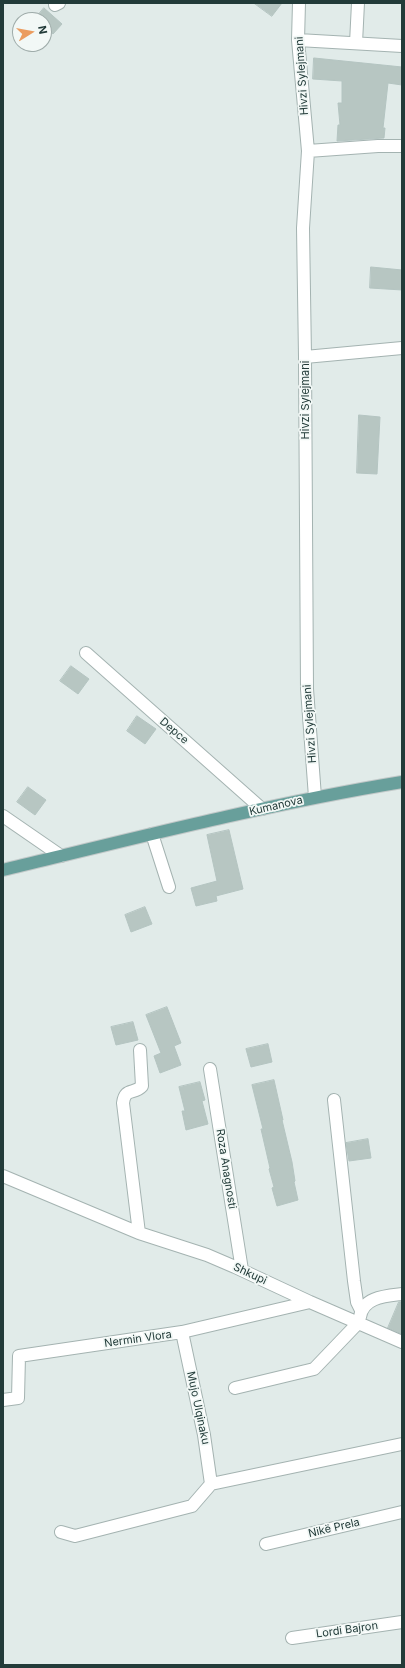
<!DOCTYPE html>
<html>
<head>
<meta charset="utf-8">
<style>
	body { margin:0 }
	#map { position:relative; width:405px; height:1668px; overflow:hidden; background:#e1ebe9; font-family:Inter,sans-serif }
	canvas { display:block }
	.frame { position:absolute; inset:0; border:4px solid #223b39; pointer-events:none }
	.north { position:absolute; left:12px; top:12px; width:40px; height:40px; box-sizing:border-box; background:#f2f8f6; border:1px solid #9facaa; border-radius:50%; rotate:79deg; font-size:11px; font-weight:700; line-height:16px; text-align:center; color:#223b39 }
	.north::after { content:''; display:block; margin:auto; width:14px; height:18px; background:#eb9c5f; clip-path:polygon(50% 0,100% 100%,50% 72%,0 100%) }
</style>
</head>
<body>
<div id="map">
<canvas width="405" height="1668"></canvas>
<div class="frame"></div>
<div class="north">N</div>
</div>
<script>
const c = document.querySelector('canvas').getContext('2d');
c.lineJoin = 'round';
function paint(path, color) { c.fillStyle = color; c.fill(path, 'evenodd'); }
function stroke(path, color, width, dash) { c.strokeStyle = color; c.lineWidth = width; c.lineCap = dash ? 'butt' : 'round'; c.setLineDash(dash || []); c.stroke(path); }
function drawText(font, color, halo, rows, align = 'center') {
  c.font = font + ' Inter,sans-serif'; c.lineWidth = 3.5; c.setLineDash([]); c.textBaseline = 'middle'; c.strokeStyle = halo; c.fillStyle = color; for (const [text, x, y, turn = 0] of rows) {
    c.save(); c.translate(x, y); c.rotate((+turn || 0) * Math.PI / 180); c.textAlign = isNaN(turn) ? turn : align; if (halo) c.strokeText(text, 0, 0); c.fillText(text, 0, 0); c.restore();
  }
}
const building = new Path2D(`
	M 254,3 L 282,3 L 272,16 Z
	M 44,8 L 62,24 L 53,34 L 44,26 L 44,20 L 34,20 Z
	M 314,58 L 402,67 L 402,85 L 388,83 L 383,128 L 385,128 L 384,138 L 337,141 L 338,125 L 340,125 L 338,103 L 342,103 L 342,81 L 313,79 Z
	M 371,267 L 402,270 L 402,290 L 370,288 Z
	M 359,415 L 380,417 L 377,474 L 357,473 Z
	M 71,666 L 89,679 L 78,694 L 60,681 Z
	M 137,716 L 156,729 L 145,744 L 127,731 Z
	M 28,787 L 46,800 L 35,815 L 17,802 Z
	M 229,830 L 243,889 L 216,896 L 217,901 L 196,906 L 191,888 L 217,881 L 207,835 Z
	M 145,907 L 152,924 L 131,932 L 125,915 Z
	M 167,1007 L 181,1043 L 174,1046 L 181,1065 L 160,1073 L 154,1056 L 161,1053 L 146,1015 Z
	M 133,1022 L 138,1040 L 116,1045 L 111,1027 Z
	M 268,1044 L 272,1062 L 251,1067 L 246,1049 Z
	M 274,1080 L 283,1120 L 282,1120 L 292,1162 L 295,1181 L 294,1182 L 298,1200 L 277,1206 L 272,1188 L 274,1187 L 269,1169 L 270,1168 L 261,1129 L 263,1129 L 252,1085 Z
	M 200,1082 L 205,1100 L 202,1101 L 208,1124 L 186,1130 L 182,1111 L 185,1111 L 179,1087 Z
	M 368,1139 L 371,1158 L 349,1161 L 346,1143 Z
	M 399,1302 L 402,1302 L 402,1334 L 388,1328 Z`);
const minor = new Path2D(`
	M 299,3 L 298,40 L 308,151 L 303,228 L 305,357 L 307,689 L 315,797
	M 55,5 L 59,3
	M 298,40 L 402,46
	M 356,43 L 358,3
	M 308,151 L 378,146 L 402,146
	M 305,357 L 402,348
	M 86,653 L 262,809
	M 3,816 L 61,856
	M 152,834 L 169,887
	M 210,1069 L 242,1270
	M 334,1100 L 354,1281 L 357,1302 L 361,1310
	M 3,1176 L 139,1233 L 207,1255 L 235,1267 L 310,1302 L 402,1342
	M 139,1233 L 123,1103 C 125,1087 134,1095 142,1086 L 140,1050
	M 360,1317 C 363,1297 385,1296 402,1294
	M 182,1332 L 204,1435 L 211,1484
	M 235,1388 L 314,1369 L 359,1322
	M 3,1400 L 18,1398 L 19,1356 L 182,1332 L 310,1302
	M 61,1532 L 75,1536 L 192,1506 L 211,1484 L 402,1444
	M 266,1544 L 402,1512
	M 292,1638 L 402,1622`);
const major = new Path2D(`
	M 3,870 C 135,838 268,804 402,782`);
const streetNames = [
	["Hivzi Sylejmani",302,76,-94],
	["Hivzi Sylejmani",306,400,-90],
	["Hivzi Sylejmani",310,724,-94],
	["Depce",174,731,41],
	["Kumanova",276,806,-13],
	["Roza Anagnosti",226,1169,81],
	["Shkupi",250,1274,25],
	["Nermin Vlora",138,1339,-8],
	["Mujo Ulqinaku",198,1408,78],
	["Nikë Prela",334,1528,-13],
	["Lordi Bajron",347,1630,-8]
];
paint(building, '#b7c6c2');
stroke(building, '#b4c4c1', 1);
stroke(minor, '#a4b3b1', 14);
stroke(major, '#c1c8c8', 14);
stroke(minor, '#fff', 12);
stroke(major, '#689f9b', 12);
drawText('11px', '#223b39', '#f2f8f6', streetNames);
</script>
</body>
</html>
